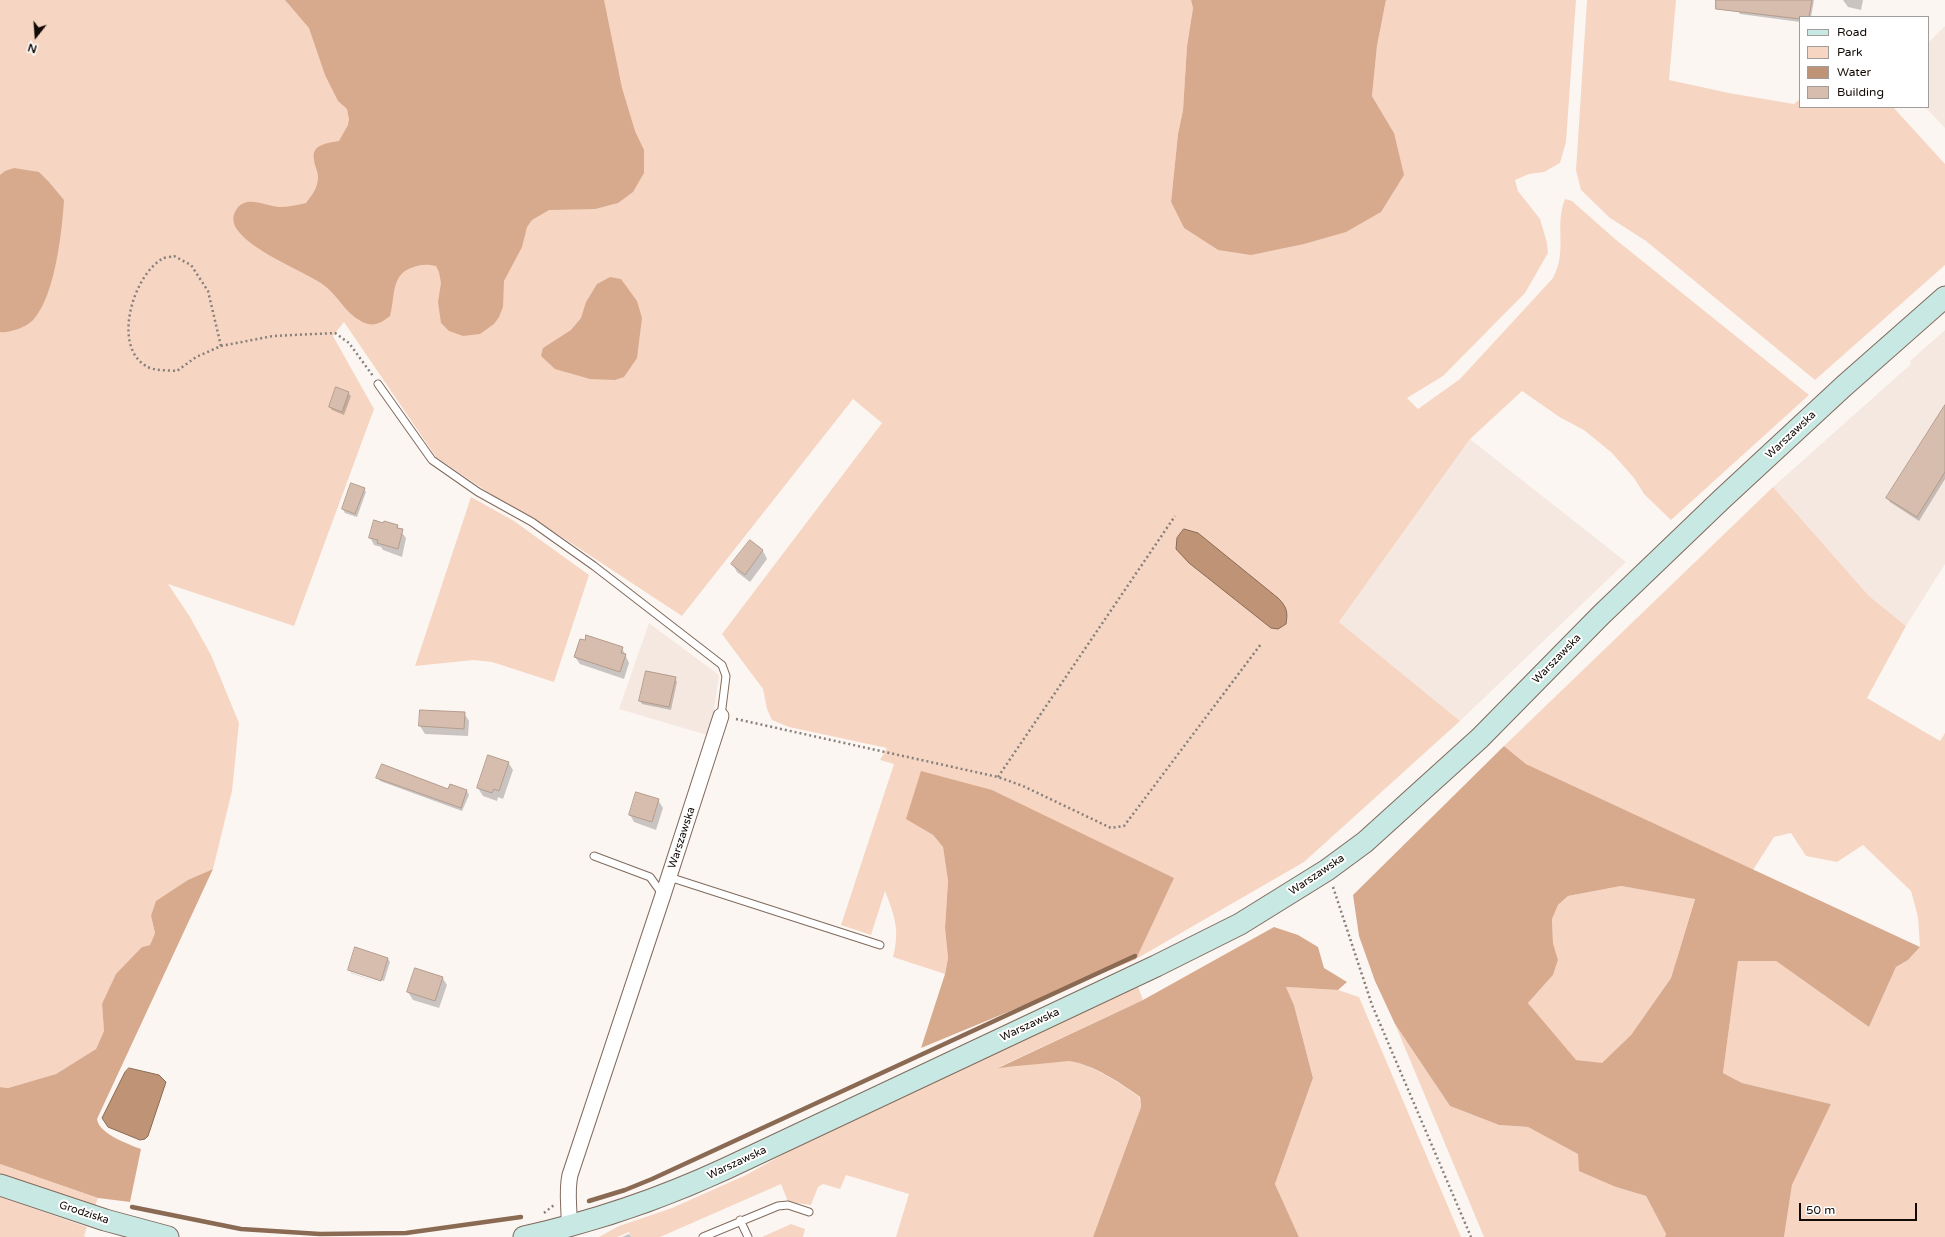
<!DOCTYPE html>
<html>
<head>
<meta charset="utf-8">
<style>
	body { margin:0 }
	#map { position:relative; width:1945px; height:1237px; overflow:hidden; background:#fcf6f3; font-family:"Varela Round",sans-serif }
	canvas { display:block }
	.legend { position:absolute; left:1799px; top:16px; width:130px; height:92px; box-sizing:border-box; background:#fff; border:1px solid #a09d9b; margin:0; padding:5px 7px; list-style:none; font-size:12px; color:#120a05 }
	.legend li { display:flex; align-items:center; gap:8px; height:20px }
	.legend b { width:20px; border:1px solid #a09d9b }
	.north { position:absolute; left:16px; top:16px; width:40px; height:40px; -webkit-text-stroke:3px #fff; paint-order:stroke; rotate:197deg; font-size:11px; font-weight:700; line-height:16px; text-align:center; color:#120a05 }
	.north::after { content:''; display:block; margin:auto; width:14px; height:18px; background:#120a05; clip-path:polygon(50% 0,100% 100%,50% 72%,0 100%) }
	.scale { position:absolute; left:1799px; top:1203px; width:118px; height:18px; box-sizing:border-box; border:2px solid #120a05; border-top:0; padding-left:5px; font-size:12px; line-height:14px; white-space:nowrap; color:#120a05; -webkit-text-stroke:3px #fff; paint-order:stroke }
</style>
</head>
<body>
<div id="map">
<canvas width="1945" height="1237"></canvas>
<ul class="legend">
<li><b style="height:5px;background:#c8e8e3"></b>Road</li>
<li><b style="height:11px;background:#f6d6c2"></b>Park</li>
<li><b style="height:11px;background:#bf9376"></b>Water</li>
<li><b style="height:11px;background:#d6bdad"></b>Building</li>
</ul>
<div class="north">N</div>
<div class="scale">50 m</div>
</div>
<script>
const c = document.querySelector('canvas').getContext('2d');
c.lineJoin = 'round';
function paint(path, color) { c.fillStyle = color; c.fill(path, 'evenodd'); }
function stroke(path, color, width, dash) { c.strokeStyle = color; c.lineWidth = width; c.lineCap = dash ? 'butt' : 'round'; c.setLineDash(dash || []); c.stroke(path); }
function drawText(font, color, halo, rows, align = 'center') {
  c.font = font + ' "Varela Round",sans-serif'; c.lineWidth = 4; c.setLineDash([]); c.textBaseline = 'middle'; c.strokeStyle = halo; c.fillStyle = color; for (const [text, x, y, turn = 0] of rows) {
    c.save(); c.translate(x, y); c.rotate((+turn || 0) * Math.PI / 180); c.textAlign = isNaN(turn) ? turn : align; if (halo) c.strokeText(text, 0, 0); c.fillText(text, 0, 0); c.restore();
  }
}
const built = new Path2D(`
	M 1945,26 L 1945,128 L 1925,107 L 1928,107 L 1928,43 Z
	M 1945,330 L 1945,564 L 1906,626 L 1869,596 L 1773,487 L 1911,364 L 1910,361 Z
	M 1470,439 L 1626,562 L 1460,721 L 1339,622 Z
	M 649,623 L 719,675 L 714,711 L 707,735 L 619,709 Z`);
const green = new Path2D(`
	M 0,0 L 1191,0 L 1193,8 L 1187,46 L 1183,110 L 1178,134 L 1171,202 L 1184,228 L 1218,250 L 1394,133 L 1372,96 L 1377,46 L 1386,0 L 1576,0 L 1566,142 L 1560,163 L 1544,172 L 1529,174 L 1515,180 L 1518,191 L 1540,219 L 1547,243 L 1548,253 L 1525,293 L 1443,376 L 1407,398 L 1418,409 L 1460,379 L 1553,278 C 1568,250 1554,226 1565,199 L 1572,201 L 1615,239 L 1809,395 L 1671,520 L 1644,494 L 1634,478 L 1612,453 L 1584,430 L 1561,418 L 1522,391 L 1470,439 L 1339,622 L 1460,721 L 1304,862 L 1136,959 L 1173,877 L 907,819 L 933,835 L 943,847 L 948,881 L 945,928 L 948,958 L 945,974 L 893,957 C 900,930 895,917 885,891 L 871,935 L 841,925 L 894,764 L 880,760 L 887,748 L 789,727 L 772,720 L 767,709 L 763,689 L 722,634 L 882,423 L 853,399 L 682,616 L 536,520 L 505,504 L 436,457 L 344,322 L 333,336 L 374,409 L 294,626 L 168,584 L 190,617 L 211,655 L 239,723 L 232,791 L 213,869 L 188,881 L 177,888 L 151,916 L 155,933 L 150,945 L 142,947 L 102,1004 L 104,1031 L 96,1049 L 56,1074 L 8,1088 L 0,1087 Z
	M 1587,0 L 1676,0 L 1669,80 L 1729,93 L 1794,104 L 1800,99 L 1800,107 L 1893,107 L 1945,164 L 1945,265 L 1815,380 L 1646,241 L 1610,218 L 1581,190 L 1576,170 Z
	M 1773,487 L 1869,596 L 1906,626 L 1867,698 L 1940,741 L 1945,733 L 1945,1237 L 1784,1237 L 1792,1185 L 1831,1104 L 1742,1083 L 1723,1073 L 1738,960 L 1776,961 L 1869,1027 L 1896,967 L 1908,960 L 1920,947 L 1918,917 L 1911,891 L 1863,845 L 1837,862 L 1806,856 L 1791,833 L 1774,837 L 1753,870 L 1526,764 L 1504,746 Z
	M 471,497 L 514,521 L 589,575 L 554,682 L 492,662 L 474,660 L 415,666 Z
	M 1621,886 L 1695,898 L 1671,978 L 1631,1035 L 1602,1064 L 1575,1060 L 1528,1003 L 1553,975 L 1558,960 L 1553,943 L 1552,919 L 1558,905 L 1568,896 Z
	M 1138,987 L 1143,1000 L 999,1067 C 1022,1068 1046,1060 1069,1061 C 1086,1061 1125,1086 1139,1097 L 1141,1107 L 1093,1237 L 896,1237 L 909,1194 L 846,1175 L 840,1189 L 823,1184 L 818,1187 L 811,1205 L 788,1202 L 781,1184 L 660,1237 L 631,1237 L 629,1232 L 617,1237 L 599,1237 L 619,1226 L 672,1208 L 746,1175 L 802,1144 Z
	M 1286,987 L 1338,990 L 1359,997 L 1461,1237 L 1299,1237 L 1275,1184 L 1313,1078 L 1294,1005 Z
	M 1395,1024 L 1450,1106 L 1499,1125 L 1528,1127 L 1579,1154 L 1616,1187 L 1646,1196 L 1666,1234 L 1665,1237 L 1484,1237 Z
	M 0,1164 L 98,1198 L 95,1206 L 0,1174 Z
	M 0,1197 L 87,1227 L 84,1236 L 86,1237 L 0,1237 Z
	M 791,1224 L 805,1229 L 803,1237 L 762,1237 Z`);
const forest = new Path2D(`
	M 285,0 L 604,0 L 622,88 L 635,131 L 644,150 L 644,173 L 633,192 L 618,203 L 595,209 L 549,210 L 532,220 L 527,227 L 522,247 L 504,281 L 503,307 L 499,317 L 494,324 L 480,334 L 463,336 L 449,331 L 441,323 L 438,302 L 441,283 L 439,272 L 436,266 C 426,264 421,264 411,268 C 391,275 395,298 390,316 C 382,322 375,327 365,323 C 346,315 340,298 325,286 C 309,272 220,241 235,212 C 244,193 265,206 279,207 C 288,207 298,205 306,203 C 312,195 318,188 318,177 C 318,171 314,165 314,159 C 311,144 329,143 339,141 L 348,125 L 349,119 L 347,109 L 338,101 L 325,75 L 309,28 Z
	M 1191,0 L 1386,0 L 1377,46 L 1372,96 L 1394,133 L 1404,175 L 1381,212 L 1346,232 L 1304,244 L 1251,255 L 1218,250 L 1184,228 L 1171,202 L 1178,134 L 1183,110 L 1187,46 L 1193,8 Z
	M 14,168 L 39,172 L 49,182 L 64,200 C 62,232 55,295 34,319 C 30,324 21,328 15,330 C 10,331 5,333 0,332 L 0,175 L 5,171 Z
	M 610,277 L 621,279 L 637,301 L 642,318 L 637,358 L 624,377 L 615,380 L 590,379 L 555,369 L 541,356 L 543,348 L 571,330 L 581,318 L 586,302 L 597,284 Z
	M 1504,746 L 1526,764 L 1920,947 L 1908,960 L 1896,967 L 1869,1027 L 1776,961 L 1738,961 L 1723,1073 L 1742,1083 L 1831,1104 L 1792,1185 L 1784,1237 L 1665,1237 L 1666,1234 L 1646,1196 L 1616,1187 L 1579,1171 L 1578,1154 L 1528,1127 L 1499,1125 L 1450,1106 L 1395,1024 L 1375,981 L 1359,936 L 1353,895 ZM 1621,886 L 1695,899 L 1671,978 L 1631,1035 L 1602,1063 L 1576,1060 L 1528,1003 L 1553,975 L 1558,960 L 1553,943 L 1552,919 L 1558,905 L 1568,896 Z
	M 921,771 L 992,790 L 1174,878 L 1136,959 L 921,1048 L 945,974 L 948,958 L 945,928 L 948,881 L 943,847 L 933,835 L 906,819 Z
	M 213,869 L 97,1119 C 99,1134 128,1144 141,1149 L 130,1202 L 98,1198 L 0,1164 L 0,1087 L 8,1088 L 56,1074 L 96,1049 L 104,1031 L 102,1004 L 116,974 L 142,947 L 150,945 L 155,933 L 151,916 L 156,901 L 188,880 Z
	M 1274,927 L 1298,935 L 1318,947 L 1324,968 L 1347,982 L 1338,990 L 1286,987 L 1294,1005 L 1313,1078 L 1275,1184 L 1299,1237 L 1093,1237 L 1141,1107 L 1140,1097 C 1121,1083 1092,1064 1069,1061 L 998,1068 L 1143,1000 Z`);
const water = new Path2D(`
	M 1184,529 L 1198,533 L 1278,598 C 1287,607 1288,612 1286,624 L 1278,629 L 1271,628 L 1189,563 L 1176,549 L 1177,538 Z
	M 129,1068 L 159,1075 L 166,1082 L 148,1136 L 145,1139 L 140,1140 L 108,1127 L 102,1118 L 125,1072 Z`);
const shadow = new Path2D(`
	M 1739,0 L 1814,0 L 1811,17 L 1800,17 L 1800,22 L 1740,14 L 1738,11 Z
	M 1843,0 L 1863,0 L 1861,10 L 1848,7 Z
	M 348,393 L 351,396 L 344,415 L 332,410 L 330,407 Z
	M 1945,407 L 1945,479 L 1919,521 L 1890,502 L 1888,498 Z
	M 364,489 L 366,492 L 357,517 L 345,513 L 343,509 Z
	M 397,526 L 406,538 L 402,557 L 383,550 L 381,547 L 374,545 L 370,537 Z
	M 750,542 L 763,551 L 767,559 L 750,582 L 737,572 L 733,565 Z
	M 622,648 L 629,663 L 624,679 L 580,664 L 575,657 Z
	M 675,678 L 677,682 L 671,710 L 642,704 L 640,700 Z
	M 464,713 L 469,721 L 468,736 L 425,734 L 420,726 Z
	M 508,762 L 513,770 L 503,799 L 498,797 L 497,801 L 483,796 L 478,788 Z
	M 378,778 L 448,790 L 467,791 L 469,795 L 462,811 L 380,781 Z
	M 658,800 L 663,808 L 656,830 L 634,822 L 630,815 Z
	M 356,948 L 388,959 L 390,962 L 384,981 L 350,969 L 350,972 L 382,984 L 351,973 L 349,969 Z
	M 442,977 L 447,985 L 439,1008 L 413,1000 L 408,992 Z
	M 629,1234 L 631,1237 L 622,1237 Z`);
const stream = new Path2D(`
	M 589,1201 L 625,1190 L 652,1179 L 1135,956
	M 132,1207 L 241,1229 L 320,1234 L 406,1233 L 521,1217`);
const building = new Path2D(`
	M 1716,0 L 1812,0 L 1809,17 L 1800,17 L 1800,19 L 1716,9 Z
	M 336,387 L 349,392 L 342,412 L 329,407 Z
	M 1945,405 L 1945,472 L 1917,517 L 1886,498 Z
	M 351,483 L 365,488 L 355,514 L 342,509 Z
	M 374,520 L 383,523 L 384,521 L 398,525 L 397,528 L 403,529 L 398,549 L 377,543 L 378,540 L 369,538 Z
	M 750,540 L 763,550 L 745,575 L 731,564 Z
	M 586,635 L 623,647 L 621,653 L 626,654 L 620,672 L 574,657 L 580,639 L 585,640 Z
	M 646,671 L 676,677 L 669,707 L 639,701 Z
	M 420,710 L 465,712 L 464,729 L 419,726 Z
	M 488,755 L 509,762 L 499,791 L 494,789 L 492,793 L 477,788 Z
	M 382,764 L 448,789 L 450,784 L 467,790 L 461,808 L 376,778 Z
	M 636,792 L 659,799 L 652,822 L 629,815 Z
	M 355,947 L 388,958 L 381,981 L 348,970 Z
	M 415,968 L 443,977 L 435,1001 L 407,992 Z`);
const path = new Path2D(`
	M 221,346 L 208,291 L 191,265 L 174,256 C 171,257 165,257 162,259 C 133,276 112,346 146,366 C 153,371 168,370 177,371 L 196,357 L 221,346 L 273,336 L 335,333 L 349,343 L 373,376
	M 736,719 L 998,777 L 1023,786 L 1111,828 L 1124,826 L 1261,644
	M 998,777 L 1175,516
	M 1333,887 L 1372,1005 L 1471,1237
	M 544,1213 L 554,1205`);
const service = new Path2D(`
	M 378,384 L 432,460 L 478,492 L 532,522 L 594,566 L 722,665 L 726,676 L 721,716
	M 594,856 L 650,877 L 663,895
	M 669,877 L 880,945
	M 740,1220 L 748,1237
	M 703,1237 L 778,1206 L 788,1205 L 809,1212`);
const minor = new Path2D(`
	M 569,1227 C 570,1210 566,1192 570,1175 L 663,895 L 721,716`);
const secondary = new Path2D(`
	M 0,1185 L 105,1220 L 168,1237
	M 524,1237 C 596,1221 658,1200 725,1169 L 1156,966 L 1240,924 L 1327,870 L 1365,842 L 1480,738 L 1601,615 L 1722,499 L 1844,386 L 1945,297`);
const streetNames = [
	["Warszawska",1791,435,-43],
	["Warszawska",1557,659,-46],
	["Warszawska",682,838,-72],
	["Warszawska",1317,875,-34],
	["Warszawska",1030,1025,-25],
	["Warszawska",737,1163,-25],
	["Grodziska",84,1213,18]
];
paint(built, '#f5e8e0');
paint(green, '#f6d6c2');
paint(forest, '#d8aa8d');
paint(water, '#bf9376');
stroke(water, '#8b6a54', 1);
paint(shadow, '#0003');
stroke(stream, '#8b6a54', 4.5);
paint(building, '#d6bdad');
stroke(building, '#b49c8c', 1);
stroke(service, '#816a5c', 9);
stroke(minor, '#816a5c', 17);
stroke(secondary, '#816a5c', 23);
stroke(path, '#867f7b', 2.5, [2, 3]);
stroke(service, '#fff', 7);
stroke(minor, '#fff', 15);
stroke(secondary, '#c8e8e3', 21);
drawText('11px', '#120a05', '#fff', streetNames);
</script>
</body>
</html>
